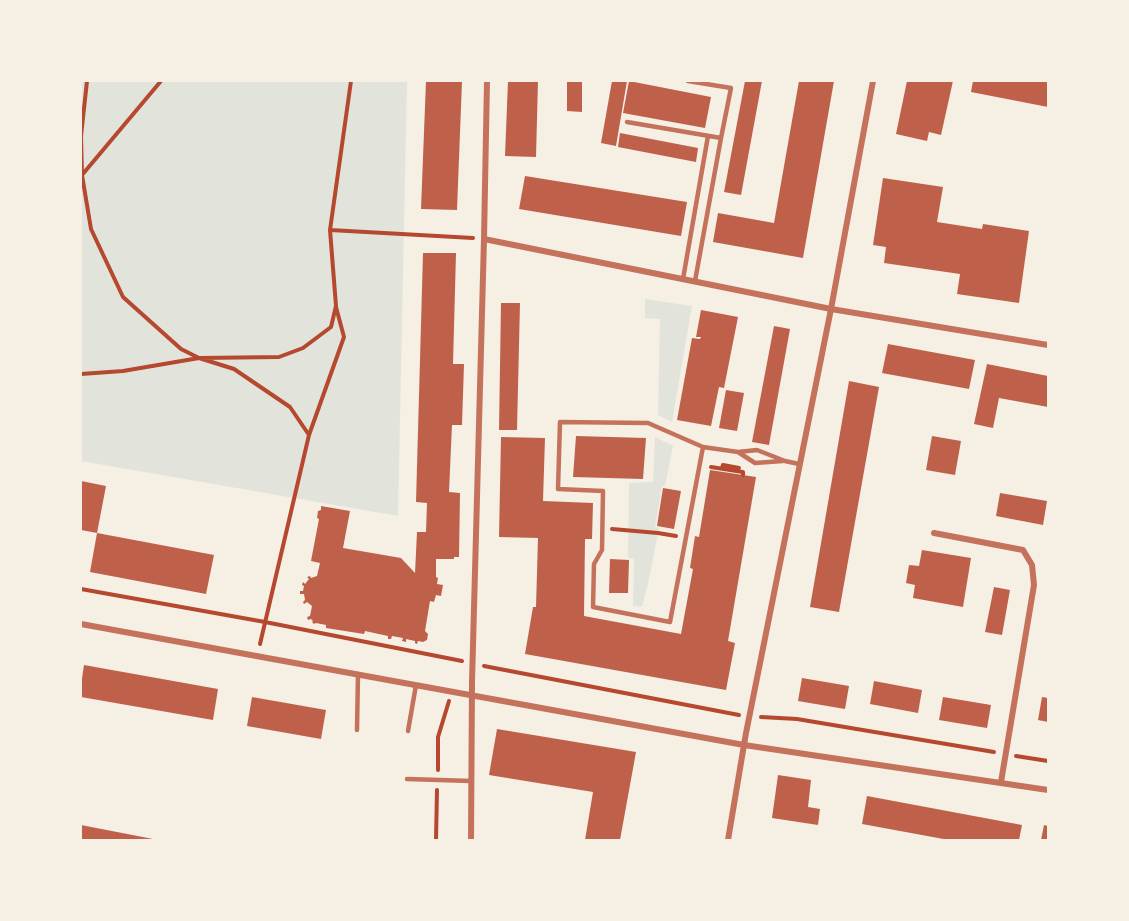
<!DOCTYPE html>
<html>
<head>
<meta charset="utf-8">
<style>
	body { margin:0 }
	#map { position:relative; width:1129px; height:921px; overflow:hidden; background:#f6efe4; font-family:Lato,sans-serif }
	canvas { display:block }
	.frame { position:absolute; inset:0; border:82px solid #f6efe4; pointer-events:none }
</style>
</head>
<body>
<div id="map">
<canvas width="1129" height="921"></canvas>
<div class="frame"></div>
</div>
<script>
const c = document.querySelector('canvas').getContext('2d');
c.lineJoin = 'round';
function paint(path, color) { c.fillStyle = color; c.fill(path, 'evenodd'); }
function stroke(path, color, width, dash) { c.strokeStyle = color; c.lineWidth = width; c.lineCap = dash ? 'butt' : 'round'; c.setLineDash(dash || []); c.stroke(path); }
const green = new Path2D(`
	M 81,81 L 407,81 L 398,516 L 81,461 Z
	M 645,299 L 692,306 L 672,422 L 658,415 L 660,319 L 645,318 Z
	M 655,437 L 673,446 L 665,486 L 662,486 L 655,527 L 659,528 L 648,584 L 642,607 L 633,606 L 634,559 L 628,558 L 629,483 L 653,482 Z`);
const building = new Path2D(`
	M 426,81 L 462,81 L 457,210 L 421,209 Z
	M 508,81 L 538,81 L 536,157 L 505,156 Z
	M 567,81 L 582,81 L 582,112 L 567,111 Z
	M 612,81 L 627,81 L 616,146 L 601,143 Z
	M 629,81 L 711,97 L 705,128 L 623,113 Z
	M 745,81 L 762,81 L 741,195 L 724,192 Z
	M 799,81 L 834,81 L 803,258 L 713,242 L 718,213 L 774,223 Z
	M 907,81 L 953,81 L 941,135 L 929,132 L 927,141 L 896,134 Z
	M 973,81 L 1048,81 L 1048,107 L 971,92 Z
	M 620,133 L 698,148 L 696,162 L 618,147 Z
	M 525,176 L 687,202 L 681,236 L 519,209 Z
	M 883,178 L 943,187 L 937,222 L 982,229 L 983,224 L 1029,231 L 1019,303 L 957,294 L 960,274 L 884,263 L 886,247 L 873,245 Z
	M 423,253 L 456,253 L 453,364 L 464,364 L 462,425 L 452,425 L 449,492 L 460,493 L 459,557 L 454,557 L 454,559 L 436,559 L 436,577 L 438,578 L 437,584 L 443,585 L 441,596 L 436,595 L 434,602 L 430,601 L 425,631 L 428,634 L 427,640 L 423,642 L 418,641 L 417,644 L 415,643 L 415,641 L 406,639 L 406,642 L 402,641 L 403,638 L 392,636 L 391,639 L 388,639 L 388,636 L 365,631 L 364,634 L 326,628 L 326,625 L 316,623 L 314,624 L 312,622 L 313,621 L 311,619 L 308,620 L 307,617 L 310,616 L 312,606 L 307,602 L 304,604 L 303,602 L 305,600 L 304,594 L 300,594 L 300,591 L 303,591 L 304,586 L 302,585 L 303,582 L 305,584 L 309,579 L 307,577 L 310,576 L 311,578 L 317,576 L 320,563 L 311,561 L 319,519 L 317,518 L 318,511 L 321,510 L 321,506 L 350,511 L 343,548 L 401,558 L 415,573 L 417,532 L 426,532 L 427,503 L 416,502 Z
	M 501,303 L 520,303 L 517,430 L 499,430 Z
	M 701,310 L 738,317 L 724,388 L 719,387 L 711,426 L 677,420 L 692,338 L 700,339 L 701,337 L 696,337 Z
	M 774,326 L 790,329 L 769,445 L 752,442 Z
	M 888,344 L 975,360 L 969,389 L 882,373 Z
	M 987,364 L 1048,376 L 1048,407 L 999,398 L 993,428 L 974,424 Z
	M 849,381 L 879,387 L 839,612 L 810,607 Z
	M 726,390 L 744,393 L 737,431 L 719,428 Z
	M 576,436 L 646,438 L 643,479 L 573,477 Z
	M 932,436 L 961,441 L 955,475 L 926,470 Z
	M 501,437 L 545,438 L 543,501 L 593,503 L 592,539 L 585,539 L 584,616 L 681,634 L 693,569 L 690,568 L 695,536 L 699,537 L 710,470 L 756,477 L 728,641 L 735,643 L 726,690 L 525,654 L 533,607 L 536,607 L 538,538 L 499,537 Z
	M 81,481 L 106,486 L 97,533 L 81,530 Z
	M 663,488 L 681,491 L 674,529 L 657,526 Z
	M 1000,493 L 1047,501 L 1043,525 L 996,516 Z
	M 97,533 L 214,555 L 206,594 L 90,572 Z
	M 922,550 L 971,558 L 963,607 L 913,598 L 915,585 L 906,583 L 909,565 L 919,566 Z
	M 610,559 L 629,560 L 628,593 L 609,593 Z
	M 994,587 L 1010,590 L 1002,635 L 985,632 Z
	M 84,665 L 218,689 L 213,720 L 81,697 L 81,685 Z
	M 802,678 L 849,686 L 845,709 L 798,701 Z
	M 874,681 L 922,690 L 918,713 L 870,704 Z
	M 252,697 L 326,710 L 321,739 L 247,726 Z
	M 943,697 L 991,705 L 987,728 L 939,720 Z
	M 1042,697 L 1048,698 L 1048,722 L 1038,720 Z
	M 497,729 L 636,752 L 620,840 L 585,840 L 593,792 L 489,775 Z
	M 778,775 L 811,780 L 808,807 L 820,809 L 818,825 L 772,818 Z
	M 867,796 L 1022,825 L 1019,840 L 949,840 L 862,824 Z
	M 81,825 L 153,839 L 153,840 L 81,840 Z
	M 1044,825 L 1048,826 L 1048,840 L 1041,840 Z`);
const path = new Path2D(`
	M 87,81 L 81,136 L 82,175 L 91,229 L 123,297 L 181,349 L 199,358 L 234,369 L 290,407 L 309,435
	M 351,81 L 330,230 L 473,238
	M 82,175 L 161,81
	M 81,374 L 123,371 L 199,358 L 279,357 L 303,348 L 331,327 L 336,306 L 330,230
	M 711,467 L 743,472 L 743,475
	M 722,468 L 723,465 L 739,468
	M 612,529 L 658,533 L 676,536
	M 81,589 L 265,622 L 462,661
	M 260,644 L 309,435 L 344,337 L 336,307
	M 484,666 L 739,715
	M 761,717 L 797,719 L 994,752
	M 1016,756 L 1048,761
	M 438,770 L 438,737 L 449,701
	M 436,840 L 437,790`);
const service = new Path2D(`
	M 627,122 L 721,138 L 731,88 L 688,81
	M 683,279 L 708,136
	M 695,281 L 721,138
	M 703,447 L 670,622 L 593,607 L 594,564 L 602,550 L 603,491 L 558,489 L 560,422 L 648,423 L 703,447 L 738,452 L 757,450 L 785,461 L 799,464
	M 738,452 L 755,463 L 783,461
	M 357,730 L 358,674
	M 408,731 L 416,685
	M 407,779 L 471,781`);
const minor = new Path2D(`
	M 484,239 L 831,309 L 1048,345
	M 934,533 L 1023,550 L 1032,565 L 1034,585 L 1001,782
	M 81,624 L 744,745 L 1048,790
	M 471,840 L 472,682 L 484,239 L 487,81
	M 728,840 L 746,733 L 831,309 L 873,81`);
paint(green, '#e2e4dc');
paint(building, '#bf614a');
stroke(path, '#b5482f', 4);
stroke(service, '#c5725c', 4.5);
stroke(minor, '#c5725c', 6);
</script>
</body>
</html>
